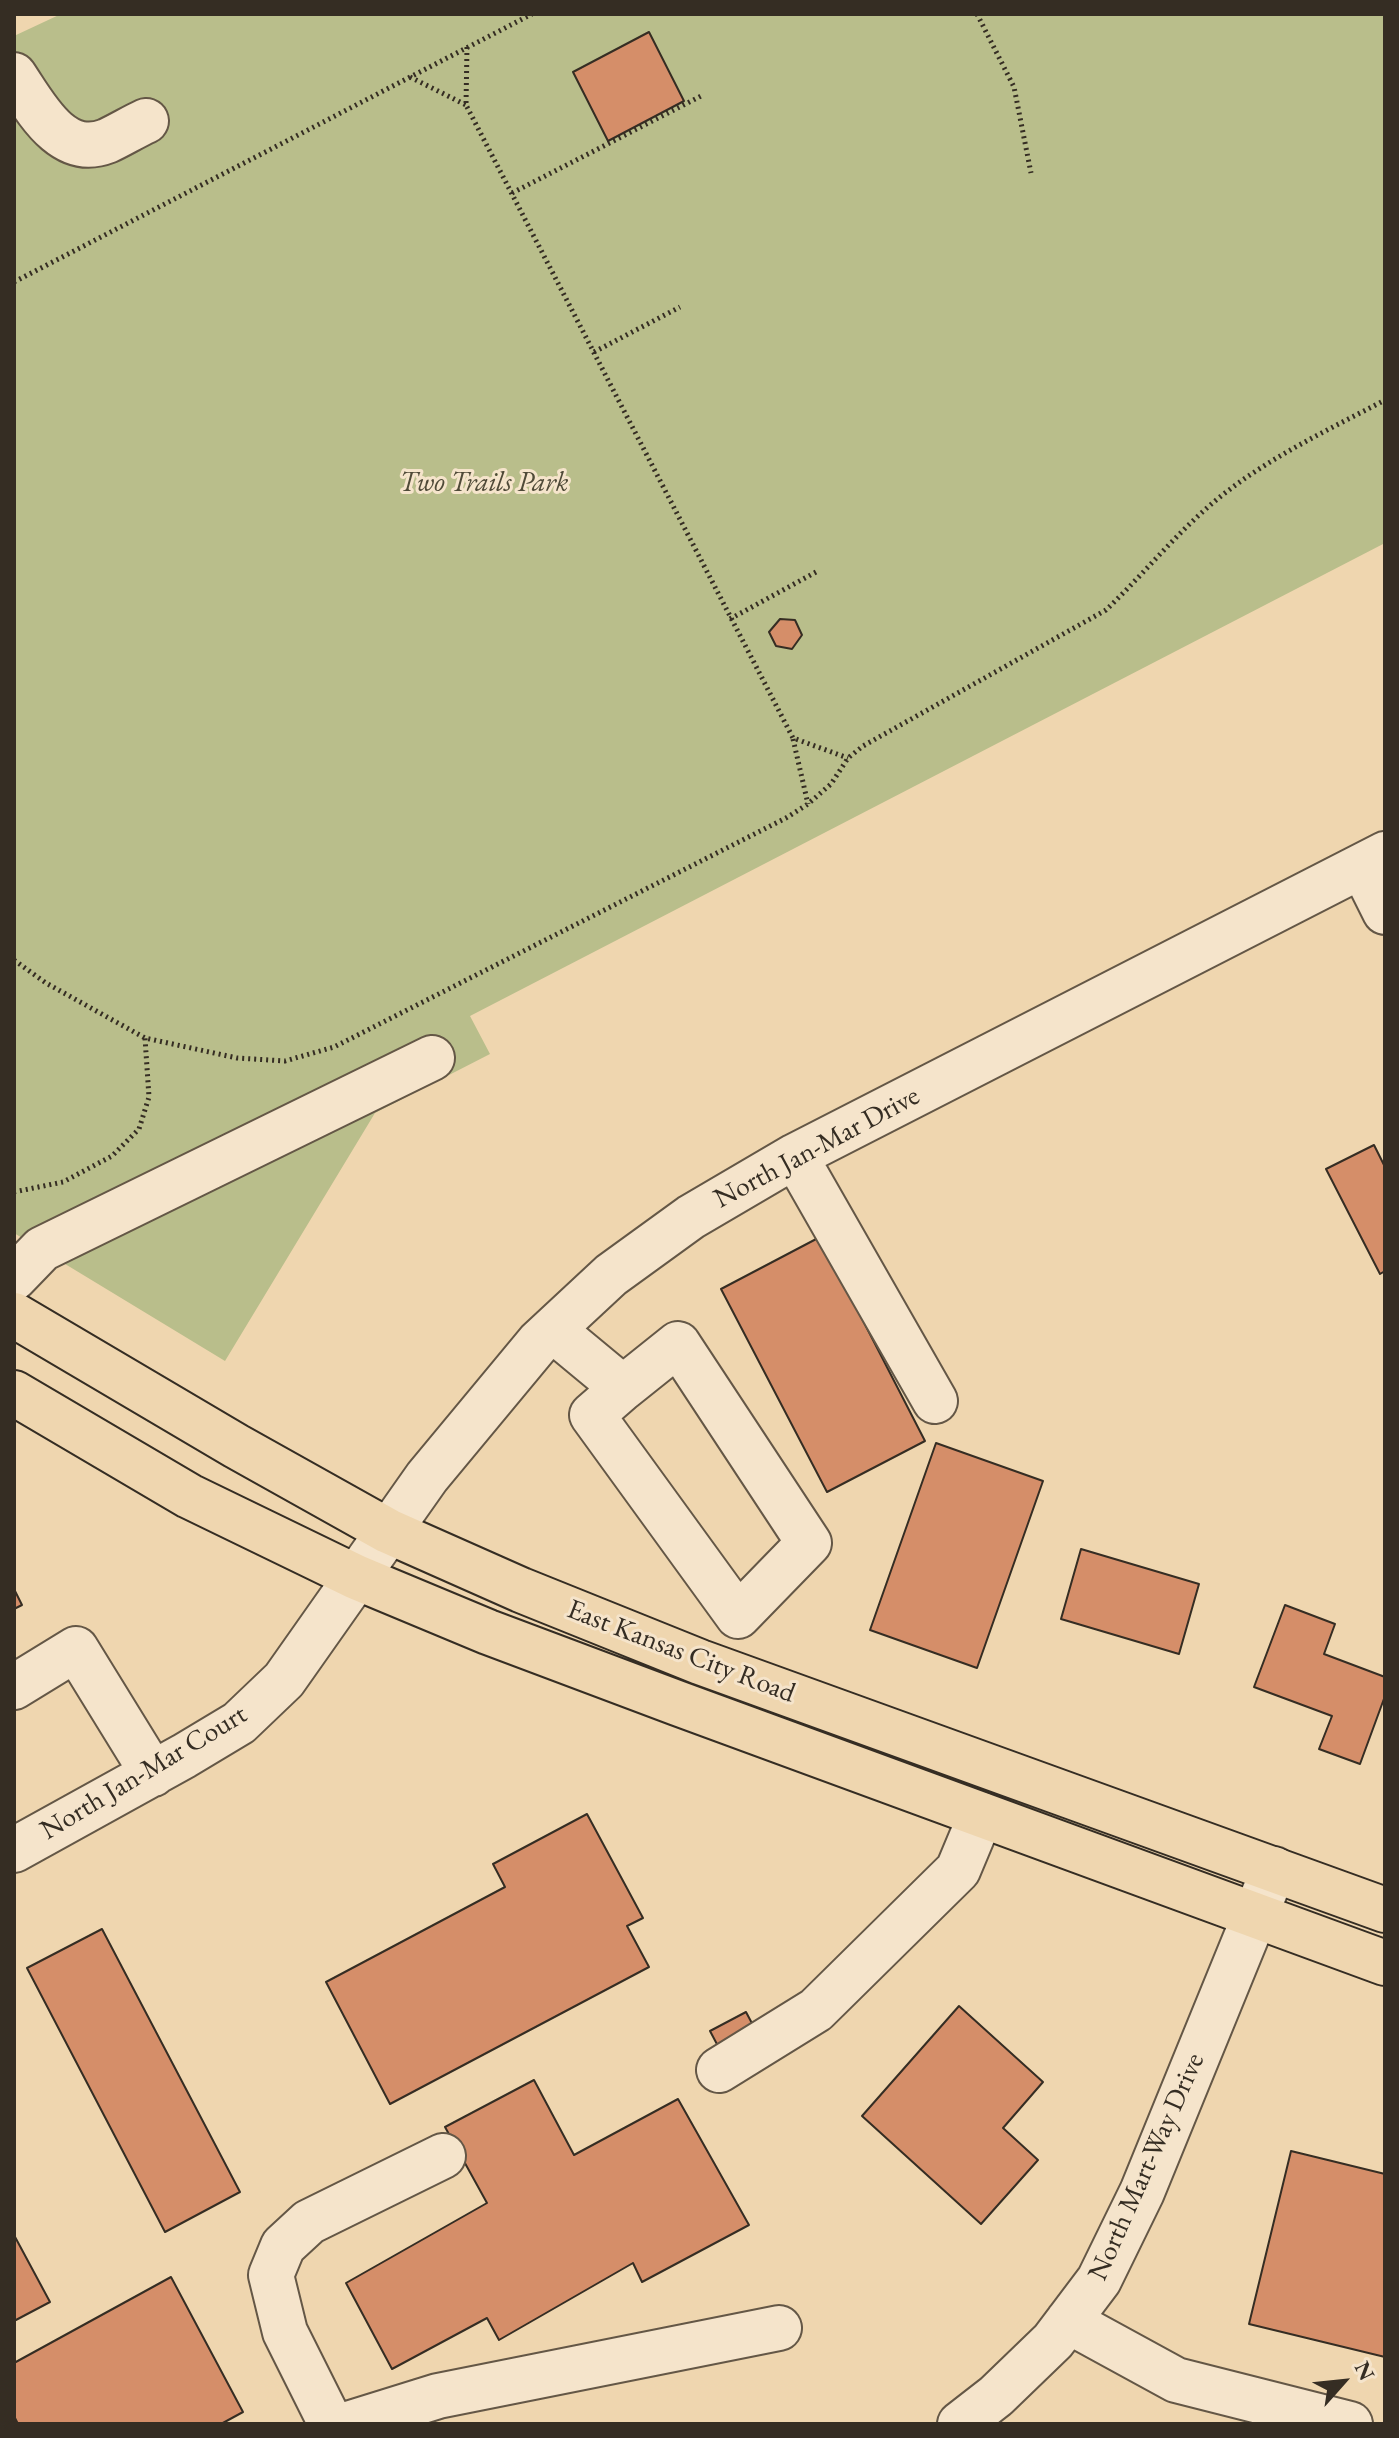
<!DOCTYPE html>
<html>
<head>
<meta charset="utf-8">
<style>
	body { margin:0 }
	#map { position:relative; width:1399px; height:2438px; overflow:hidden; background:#efd6af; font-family:"EB Garamond",serif }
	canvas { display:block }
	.frame { position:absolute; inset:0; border:16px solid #352d23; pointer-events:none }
	.north { position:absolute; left:1303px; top:2342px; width:80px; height:80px; -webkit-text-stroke:6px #f5e4cb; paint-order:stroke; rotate:63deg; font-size:22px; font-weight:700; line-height:32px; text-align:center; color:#352d23 }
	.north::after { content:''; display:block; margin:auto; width:28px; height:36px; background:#352d23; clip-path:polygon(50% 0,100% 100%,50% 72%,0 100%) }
</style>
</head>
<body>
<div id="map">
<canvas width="1399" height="2438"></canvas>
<div class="frame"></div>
<div class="north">N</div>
</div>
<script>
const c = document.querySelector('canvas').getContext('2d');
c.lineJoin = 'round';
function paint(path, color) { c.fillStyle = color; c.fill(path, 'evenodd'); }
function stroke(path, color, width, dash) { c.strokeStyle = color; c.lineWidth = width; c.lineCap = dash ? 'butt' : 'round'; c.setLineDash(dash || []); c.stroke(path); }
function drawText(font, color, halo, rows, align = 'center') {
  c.font = font + ' "EB Garamond",serif'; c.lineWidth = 6; c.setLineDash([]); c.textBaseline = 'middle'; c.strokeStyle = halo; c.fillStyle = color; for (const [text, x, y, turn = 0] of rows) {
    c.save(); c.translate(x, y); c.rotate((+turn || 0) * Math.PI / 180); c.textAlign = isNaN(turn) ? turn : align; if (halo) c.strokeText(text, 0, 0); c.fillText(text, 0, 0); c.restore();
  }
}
const green = new Path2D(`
	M 61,14 L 1385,14 L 1385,543 L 470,1016 L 490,1054 L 375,1113 L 225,1361 L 14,1233 L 14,36 Z`);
const building = new Path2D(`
	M 649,32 L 684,101 L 608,141 L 573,72 Z
	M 780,619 L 795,620 L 802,635 L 792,649 L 776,646 L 769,632 Z
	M 1374,1145 L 1385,1167 L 1385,1271 L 1380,1274 L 1326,1169 Z
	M 820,1237 L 925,1441 L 827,1492 L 721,1289 Z
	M 936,1443 L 1043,1481 L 977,1668 L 870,1630 Z
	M 1081,1549 L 1199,1584 L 1179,1654 L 1061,1619 Z
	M 14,1589 L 22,1605 L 14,1609 Z
	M 1285,1605 L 1335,1624 L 1324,1654 L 1385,1677 L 1385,1696 L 1360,1764 L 1319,1749 L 1332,1716 L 1254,1687 Z
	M 587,1814 L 643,1918 L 627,1926 L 649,1967 L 390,2104 L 326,1982 L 505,1887 L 493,1864 Z
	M 102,1929 L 240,2192 L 165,2232 L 27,1968 Z
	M 959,2006 L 1043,2082 L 1003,2128 L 1038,2160 L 981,2224 L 862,2116 Z
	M 746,2012 L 755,2029 L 719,2048 L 710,2031 Z
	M 534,2080 L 574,2155 L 678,2099 L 749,2225 L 642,2282 L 633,2263 L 499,2340 L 487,2318 L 392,2369 L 346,2283 L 487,2203 L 445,2127 Z
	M 1291,2151 L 1385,2174 L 1385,2357 L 1249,2324 Z
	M 14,2235 L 50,2302 L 14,2321 Z
	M 171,2277 L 243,2412 L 221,2424 L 18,2424 L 14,2416 L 14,2363 Z`);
const path = new Path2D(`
	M 977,14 L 1014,87 L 1031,173
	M 467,47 L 466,105 L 793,738 L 848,758
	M 410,77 L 466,105
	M 512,193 L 703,95
	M 14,282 L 532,14
	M 594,352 L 680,307
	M 730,619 L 816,572
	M 793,739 L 808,804
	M 14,960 L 46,983 L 145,1038 L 237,1058 L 285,1061 L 334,1047 L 786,818 L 808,804 L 831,784 L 848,758 L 863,746 L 1106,610 C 1146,572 1181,527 1225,493 C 1274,455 1330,429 1385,400
	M 14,1192 L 63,1182 L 112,1156 L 139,1129 L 149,1097 L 145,1038`);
const minor = new Path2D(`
	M 14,75 C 35,106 61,159 107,141 C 120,135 133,127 146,121
	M 1362,866 L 1385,912
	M 795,1156 L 935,1401
	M 14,1278 L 42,1249 L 432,1058
	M 553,1330 L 623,1388 L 678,1344 L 809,1543 L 738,1616 L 592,1415 L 623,1388
	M 14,1687 L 76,1649 L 153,1774
	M 14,1850 L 184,1756 L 239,1723 L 284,1680 L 427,1477 L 539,1342 L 611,1275 L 691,1217 L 795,1156 L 1385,854
	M 719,2070 L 816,2010 L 958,1870 L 981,1815
	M 1068,2321 L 1176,2380 L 1350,2424
	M 331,2424 L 285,2332 L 271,2275 L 283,2246 L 309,2222 L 443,2156
	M 348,2424 L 438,2396 L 779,2328
	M 960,2424 L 996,2396 L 1053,2341 L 1099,2280 L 1142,2192 L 1274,1869`);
const major = new Path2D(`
	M 14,1315 L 236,1446 L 388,1531 L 521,1590 L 700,1662 L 1385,1910
	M 14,1393 L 189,1496 L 356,1577 L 488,1632 L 677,1703 L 1385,1963`);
const parkNames = [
	["Two Trails Park",484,483]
];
const streetNames = [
	["North Jan-Mar Drive",817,1148,-28],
	["East Kansas City Road",681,1652,21],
	["North Jan-Mar Court",144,1773,-31],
	["North Mart-Way Drive",1147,2167,-66]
];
paint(green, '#b9be8b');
paint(building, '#d58e69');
stroke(building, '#352d23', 2);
stroke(minor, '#645746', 48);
stroke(major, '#352d23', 48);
stroke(path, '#352d23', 5, [2, 4]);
stroke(minor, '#f5e4cb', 44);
stroke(major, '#efd6af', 44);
drawText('italic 28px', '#4f4a38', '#f5e4cb', parkNames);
drawText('28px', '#352d23', '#f5e4cb', streetNames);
</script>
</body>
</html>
